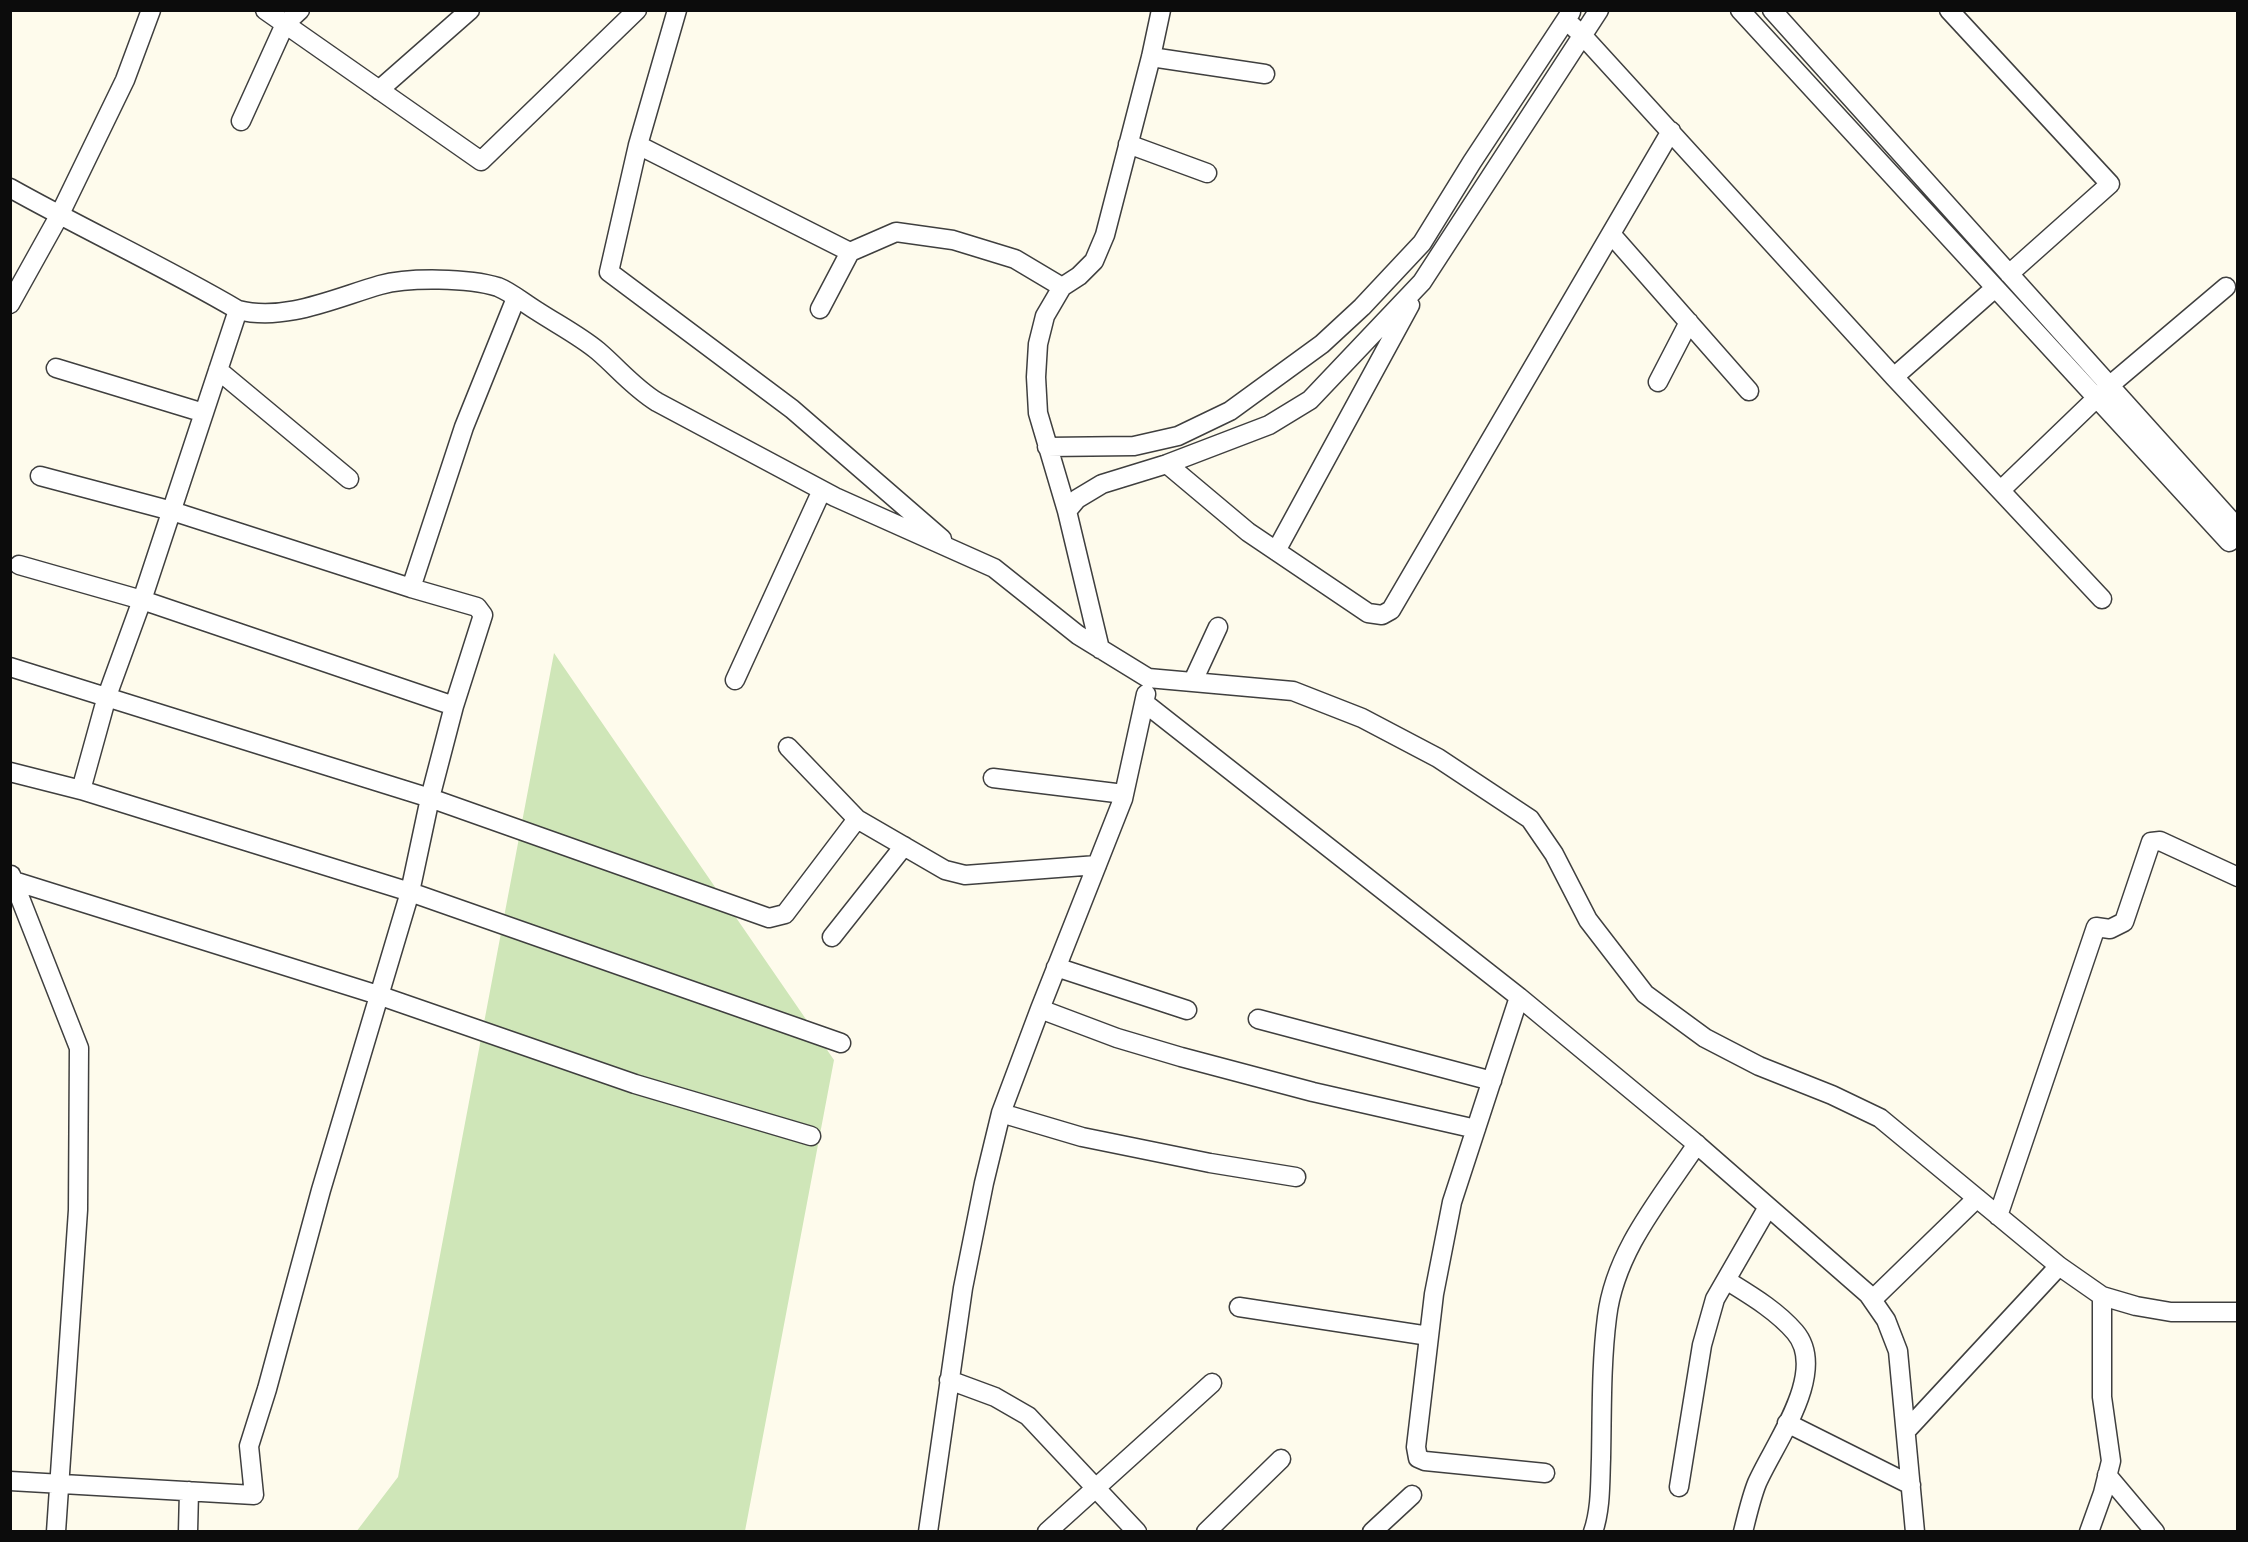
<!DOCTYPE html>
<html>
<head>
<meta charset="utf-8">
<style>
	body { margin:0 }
	#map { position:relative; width:2248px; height:1542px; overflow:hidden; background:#fefbec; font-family:"PT Serif",serif }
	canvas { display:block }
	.frame { position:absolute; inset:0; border:12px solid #0c0c0c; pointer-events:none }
</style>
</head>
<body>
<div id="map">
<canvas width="2248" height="1542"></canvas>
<div class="frame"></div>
</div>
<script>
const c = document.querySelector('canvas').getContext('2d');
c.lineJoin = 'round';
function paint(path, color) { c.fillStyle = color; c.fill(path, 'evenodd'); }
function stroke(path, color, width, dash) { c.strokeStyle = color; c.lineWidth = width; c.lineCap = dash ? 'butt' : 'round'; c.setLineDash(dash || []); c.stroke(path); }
const green = new Path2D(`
	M 554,653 L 834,1060 L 745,1531 L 356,1532 L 398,1477 Z`);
const street = new Path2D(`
	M 265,10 L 481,161 L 637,10
	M 677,10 L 638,145 L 609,272 L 792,409 L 942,539
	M 1740,10 L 2229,542 L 2237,536 L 2235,525 L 1772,10
	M 1949,10 L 2110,184 L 2009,274
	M 1566,20 L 1583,36 L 1894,377 L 2102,599
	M 1151,57 L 1265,74
	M 379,90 L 470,10
	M 241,121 L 285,24 L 300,10
	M 1128,144 L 1207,173
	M 638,145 L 850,252 L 820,309
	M 10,188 C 85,230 163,266 238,310 C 285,322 335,298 380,285 C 409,277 469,278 498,287 C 511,292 525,304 537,311 C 557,324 580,336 598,351 C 619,369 633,387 657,402 L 835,497 L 994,568 L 1078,635 L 1148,678 L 1293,691 L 1362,718 L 1438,758 L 1530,819 L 1554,854 L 1588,920 L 1645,994 L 1705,1038 L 1759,1066 L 1832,1095 L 1880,1118 L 2059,1266 L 2102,1296 L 2136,1306 L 2171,1312 L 2238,1312
	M 1611,234 L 1749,391
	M 850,252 L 896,232 L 953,240 L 1015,259 L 1062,287
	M 10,304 L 59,216 L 125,80 L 151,10
	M 238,310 L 142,600 L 107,696 L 81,790 L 410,892 L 841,1043
	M 56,368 L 204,413
	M 218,370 L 349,479
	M 1894,377 L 1995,288
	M 1658,382 L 1689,322
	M 1047,447 L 1134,446 L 1178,436 L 1230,411 L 1322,344 L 1362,307 L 1422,243 L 1472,162 L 1571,12
	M 1167,464 L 1248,532 L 1368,613 L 1382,615 L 1391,610 L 1671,131
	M 40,476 L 172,511 L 411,588 L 464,427 L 516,298
	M 2001,490 L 2109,386 L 2226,287
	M 1067,511 L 1077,499 L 1102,484 L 1167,464 L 1269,425 L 1310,400 L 1422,282 L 1599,10
	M 1276,551 L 1410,305
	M 19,565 L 142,600 L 454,706
	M 1100,649 L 1067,511 L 1038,413 L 1036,377 L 1038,344 L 1045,316 L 1062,287 L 1079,276 L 1094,261 L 1105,235 L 1151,57 L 1161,10
	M 10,667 L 430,798 L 769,918 L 785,914 L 857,819
	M 735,680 L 822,490
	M 1193,681 L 1218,627
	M 1146,704 L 1519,997 L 1693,1141 L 1868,1294 L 1886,1320 L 1898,1351 L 1915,1532
	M 788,747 L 857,819 L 945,870 L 965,875 L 1097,865
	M 10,772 L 81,790
	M 993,778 L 1124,794
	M 11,875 L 79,1048 L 78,1210 L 56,1532
	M 14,881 L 378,995 L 635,1084 L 811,1136
	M 832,937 L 904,846
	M 1056,967 L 1187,1010
	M 1519,997 L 1452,1202 L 1434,1294 L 1416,1447 L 1418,1458 L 1425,1461 L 1545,1473
	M 1040,1009 L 1117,1038 L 1181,1057 L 1313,1092 L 1476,1129
	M 1258,1019 L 1492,1081
	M 1001,1113 L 1082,1137 L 1210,1163 L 1296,1177
	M 1998,1216 L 2096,927 L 2110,929 L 2124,922 L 2151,842 L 2160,841 L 2238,877
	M 1726,1280 C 1750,1295 1776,1310 1795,1332 C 1829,1372 1774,1444 1757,1483 C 1751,1498 1747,1516 1743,1532
	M 1872,1300 L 1977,1198
	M 1239,1307 L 1429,1336
	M 949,1380 L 995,1397 L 1028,1416 L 1137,1532
	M 1787,1423 L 1911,1485
	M 1906,1431 L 2059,1266
	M 2107,1475 L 2155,1532
	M 10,1481 L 254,1495 L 249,1446 L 267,1389 L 321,1190 L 410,892 L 430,798 L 454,706 L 483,615 L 477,607 L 411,588
	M 1679,1487 L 1702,1345 L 1715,1299 L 1768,1207
	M 188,1532 L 189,1491
	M 928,1532 L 963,1288 L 984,1183 L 1001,1113 L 1040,1009 L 1123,799 L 1146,694
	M 1047,1532 L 1212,1383
	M 1206,1532 L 1281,1459
	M 1372,1532 L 1412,1495
	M 1593,1532 C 1601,1509 1600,1483 1601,1459 C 1602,1412 1601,1364 1607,1317 C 1615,1251 1661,1198 1697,1144
	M 2089,1532 L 2103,1493 L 2111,1461 L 2102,1397 L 2102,1296`);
paint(green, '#cfe6b8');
stroke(street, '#3f3f3f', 21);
stroke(street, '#fff', 18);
</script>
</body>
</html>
